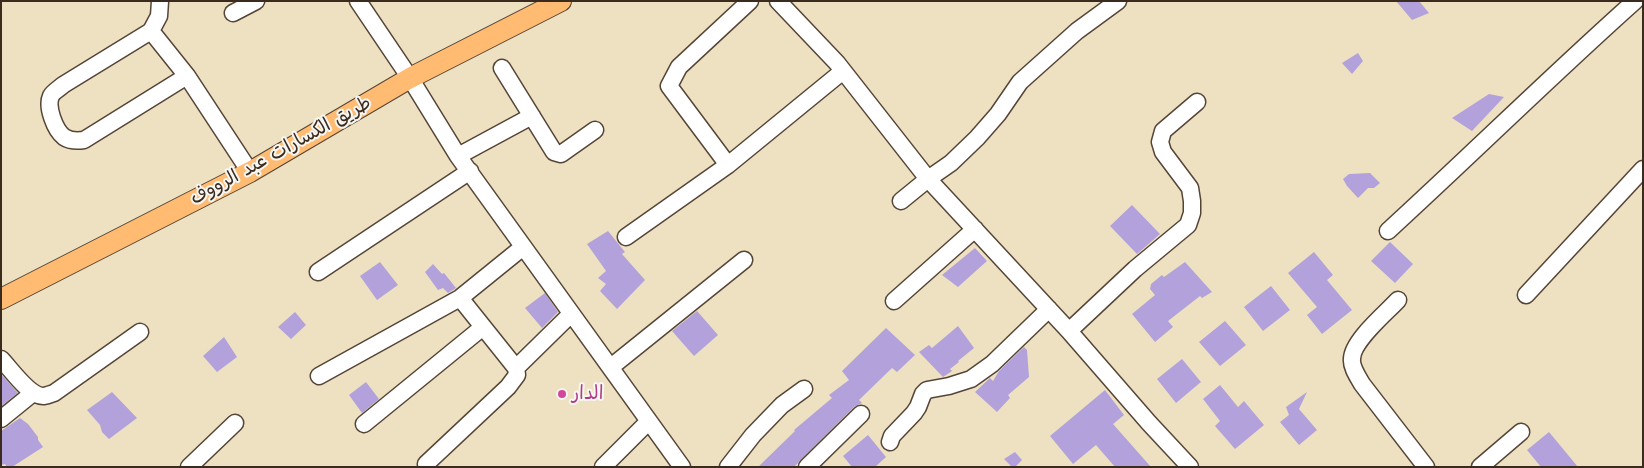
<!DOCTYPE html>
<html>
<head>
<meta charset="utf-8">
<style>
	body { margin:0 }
	#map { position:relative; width:1644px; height:468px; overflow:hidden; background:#eee1c2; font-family:"Shantell Sans",sans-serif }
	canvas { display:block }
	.frame { position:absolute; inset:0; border:2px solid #3b2a1e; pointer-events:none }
</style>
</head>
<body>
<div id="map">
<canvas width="1644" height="468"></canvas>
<div class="frame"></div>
</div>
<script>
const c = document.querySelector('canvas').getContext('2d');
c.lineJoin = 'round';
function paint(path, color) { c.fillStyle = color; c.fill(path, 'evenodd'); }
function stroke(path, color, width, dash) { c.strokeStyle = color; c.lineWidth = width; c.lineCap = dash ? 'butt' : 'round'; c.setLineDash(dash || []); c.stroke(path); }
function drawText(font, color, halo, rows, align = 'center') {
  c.font = font + ' "Shantell Sans","Playpen Sans Arabic",sans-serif'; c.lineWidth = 4; c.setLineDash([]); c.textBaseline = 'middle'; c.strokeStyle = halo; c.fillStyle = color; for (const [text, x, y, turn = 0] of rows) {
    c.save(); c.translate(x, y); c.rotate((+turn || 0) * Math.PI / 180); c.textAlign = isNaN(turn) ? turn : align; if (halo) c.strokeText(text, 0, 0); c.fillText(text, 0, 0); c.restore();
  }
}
const building = new Path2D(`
	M 1396,1 L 1419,1 L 1429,13 L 1412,20 Z
	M 1358,53 L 1363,61 L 1352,74 L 1342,63 Z
	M 1489,94 L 1504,97 L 1472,131 L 1452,118 Z
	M 1370,173 L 1380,183 L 1374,188 L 1368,188 L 1358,198 L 1347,186 L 1343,179 L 1349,174 Z
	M 1132,205 L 1160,234 L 1137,254 L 1110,226 Z
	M 608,231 L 625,252 L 622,254 L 645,280 L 617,309 L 600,291 L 606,284 L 598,278 L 606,271 L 587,244 Z
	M 1390,242 L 1413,264 L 1395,283 L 1371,261 Z
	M 975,248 L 987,261 L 958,287 L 942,275 Z
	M 1314,252 L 1333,275 L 1327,280 L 1352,310 L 1322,334 L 1307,315 L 1317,307 L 1288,273 Z
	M 380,262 L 398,285 L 377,300 L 360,276 Z
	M 1185,262 L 1212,292 L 1202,298 L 1200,296 L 1168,321 L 1173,327 L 1155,342 L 1132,314 L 1155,295 L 1150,289 L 1151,284 L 1162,275 L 1164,277 Z
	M 433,264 L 442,274 L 444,273 L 456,288 L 448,293 L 443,288 L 438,290 L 425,272 Z
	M 1271,286 L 1290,310 L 1263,331 L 1244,307 Z
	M 545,293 L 558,312 L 542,328 L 525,308 Z
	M 697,311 L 718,335 L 694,356 L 672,331 Z
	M 295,312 L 306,325 L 291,339 L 278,327 Z
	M 1225,321 L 1246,345 L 1220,366 L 1199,342 Z
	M 958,326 L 974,348 L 958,361 L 959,362 L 950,369 L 952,371 L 943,377 L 919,352 L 929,345 L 932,348 Z
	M 886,328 L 915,355 L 897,372 L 892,368 L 859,400 L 862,403 L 854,407 L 794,467 L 758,467 L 795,431 L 794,430 L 832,398 L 829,395 L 849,380 L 842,371 Z
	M 224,337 L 237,357 L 217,372 L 203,356 Z
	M 1024,347 L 1027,350 L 1029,377 L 1008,395 L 1010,398 L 997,412 L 975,392 L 990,378 L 993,381 L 999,371 Z
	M 1182,359 L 1201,382 L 1176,403 L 1157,379 Z
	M 1,374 L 18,393 L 1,406 Z
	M 366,382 L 379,399 L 362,413 L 349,395 Z
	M 1220,385 L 1238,407 L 1244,401 L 1264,425 L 1235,449 L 1215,426 L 1220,421 L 1203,399 Z
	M 1105,390 L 1124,415 L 1113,424 L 1151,467 L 1115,467 L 1096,445 L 1073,464 L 1050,436 Z
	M 112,392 L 137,418 L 109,439 L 102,432 L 100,425 L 87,410 Z
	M 1307,392 L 1299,409 L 1317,430 L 1299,445 L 1280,422 L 1289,415 L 1286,407 Z
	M 20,418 L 28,424 L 38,437 L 38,440 L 43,447 L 12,467 L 7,467 L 5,464 L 1,465 L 1,431 Z
	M 1549,432 L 1578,467 L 1541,467 L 1527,450 Z
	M 868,435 L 886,457 L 875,467 L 852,467 L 843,456 Z
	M 1015,452 L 1022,460 L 1015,467 L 1012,467 L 1004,459 Z`);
const minor = new Path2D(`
	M 160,1 L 159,16 L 151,31 L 187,76 L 250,172
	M 358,1 L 410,78 L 458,156 L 682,467
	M 778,1 L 837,63 L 928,179 L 1069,331 L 1149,423 L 1190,467
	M 233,13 L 256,1
	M 151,31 L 63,85 C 60,88 53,92 51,96 C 46,107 55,130 64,137 C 70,141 77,141 84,140 L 187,76
	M 502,68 L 554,152 L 561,154 L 595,130
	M 458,156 L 532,116
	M 728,165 L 669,86 L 679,67 L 750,1
	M 901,201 L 928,179 L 951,163 L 977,138 L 998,114 L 1020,82 L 1077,31 L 1118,1
	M 1388,231 C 1471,155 1551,76 1635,1
	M 626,237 L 728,165 L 843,71
	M 318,272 L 470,171
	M 1526,295 L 1643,169
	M 1398,300 C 1386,313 1352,341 1352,359 C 1351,367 1358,377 1362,384 L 1426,467
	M 894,301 L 975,229
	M 1069,331 L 1135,269 L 1188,225 L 1192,213 L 1192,201 L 1190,188 L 1163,152 L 1160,142 L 1163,131 L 1197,102
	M 1,359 C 10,368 29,396 43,396 C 46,396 50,394 54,393 L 140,332
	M 611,367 L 744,260
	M 516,368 L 571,314
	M 319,376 L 460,298 L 523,247
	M 1,419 L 33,393
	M 364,424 L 483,327
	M 890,442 L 892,436 L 914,413 L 918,407 L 923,394 L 927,390 L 949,386 L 971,379 L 992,364 L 1049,309
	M 426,464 L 508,387 L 517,375 L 516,368 L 460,298
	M 189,467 L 235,423
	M 603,467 L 649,421
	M 728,467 L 753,435 L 782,405 L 804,389
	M 807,467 L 861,414
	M 1480,467 L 1521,432`);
const major = new Path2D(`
	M 1,299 L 250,172 L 410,78 L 561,1`);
const markers = [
	[562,394,5,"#d1479c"]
];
const streetNames = [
	["طريق الكسارات عبد الرووف",281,151,-29]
];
const hotelNames = [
	["الدار",572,394]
];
paint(building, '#b2a1da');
stroke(minor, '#564537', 19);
stroke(major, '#564537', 22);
stroke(minor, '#fff', 16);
stroke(major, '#ffbb71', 20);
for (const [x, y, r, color] of markers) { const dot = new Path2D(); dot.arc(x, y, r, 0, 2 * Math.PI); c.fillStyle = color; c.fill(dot); stroke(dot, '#f6f6f2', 2); }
drawText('19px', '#3b2a1e', '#f6f6f2', streetNames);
drawText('19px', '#b23c85', '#f6f6f2', hotelNames, 'left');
</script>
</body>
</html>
